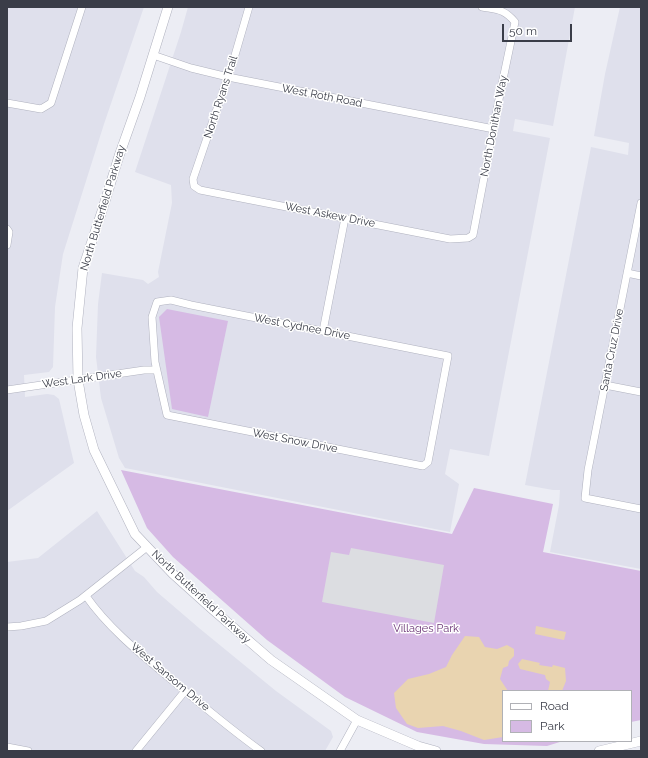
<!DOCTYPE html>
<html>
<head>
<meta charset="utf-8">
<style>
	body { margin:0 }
	#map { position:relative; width:648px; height:758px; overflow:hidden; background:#ecedf4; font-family:Raleway,sans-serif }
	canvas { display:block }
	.frame { position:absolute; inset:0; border:8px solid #3a3d48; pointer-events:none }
	.legend { position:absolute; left:502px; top:690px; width:130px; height:52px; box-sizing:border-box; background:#fff; border:1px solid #b0b1b6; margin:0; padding:5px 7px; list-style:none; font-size:12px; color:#3a3d48 }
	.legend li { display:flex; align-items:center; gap:8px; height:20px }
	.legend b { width:20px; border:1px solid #b0b1b6 }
	.scale { position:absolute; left:502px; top:24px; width:70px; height:18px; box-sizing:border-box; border:2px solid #3a3d48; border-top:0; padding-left:5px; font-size:12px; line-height:14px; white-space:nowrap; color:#3a3d48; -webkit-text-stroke:3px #fff; paint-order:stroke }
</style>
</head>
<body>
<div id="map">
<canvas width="648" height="758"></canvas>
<div class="frame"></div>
<ul class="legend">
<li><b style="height:5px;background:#fff"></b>Road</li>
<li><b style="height:11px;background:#d6bae4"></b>Park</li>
</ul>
<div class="scale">50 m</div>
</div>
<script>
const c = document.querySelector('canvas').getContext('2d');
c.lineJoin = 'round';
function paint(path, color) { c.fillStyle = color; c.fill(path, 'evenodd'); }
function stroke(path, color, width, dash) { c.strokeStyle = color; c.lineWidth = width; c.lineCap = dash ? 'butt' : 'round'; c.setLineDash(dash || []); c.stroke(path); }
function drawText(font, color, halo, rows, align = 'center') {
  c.font = font + ' Raleway,sans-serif'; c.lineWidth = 3; c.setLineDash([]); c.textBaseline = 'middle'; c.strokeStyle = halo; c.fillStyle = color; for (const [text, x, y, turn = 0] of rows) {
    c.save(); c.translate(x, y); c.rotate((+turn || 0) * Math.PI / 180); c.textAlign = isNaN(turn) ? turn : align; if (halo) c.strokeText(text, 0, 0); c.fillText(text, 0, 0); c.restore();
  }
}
const residential = new Path2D(`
	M 7,7 L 144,7 L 104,124 L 63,254 L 55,307 L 53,367 L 49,372 L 24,375 L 25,397 L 47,394 L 54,395 L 59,399 L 74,463 L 7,511 Z
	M 188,7 L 575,7 L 553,126 L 515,119 L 513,131 L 550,138 L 489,456 L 450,449 L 445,474 L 459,484 L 450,532 L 125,468 L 119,458 L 101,398 L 96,357 L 98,304 L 102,273 L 143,280 L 148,284 L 159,277 L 158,272 L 172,203 L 171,185 L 135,172 L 181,32 Z
	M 620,7 L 641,7 L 641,569 L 550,552 L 559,505 L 560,490 L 553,490 L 525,485 L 591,147 L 628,155 L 629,143 L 594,136 L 605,74 Z
	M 97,511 L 135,571 L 144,577 L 157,592 L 199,628 L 276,691 L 331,731 L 333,737 L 325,751 L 7,751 L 7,562 L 38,558 Z`);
const green = new Path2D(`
	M 167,309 L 228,321 L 208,417 L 172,409 L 159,317 Z
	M 121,470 L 452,534 L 474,488 L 553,504 L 543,552 L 641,571 L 641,720 L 631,722 L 631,691 L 503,691 L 503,741 L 563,741 L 547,746 L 484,744 L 417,732 L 345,697 L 267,640 L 173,557 L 147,528 Z`);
const parking = new Path2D(`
	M 351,548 L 444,565 L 434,623 L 322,602 L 331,552 L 349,555 Z`);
const water = new Path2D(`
	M 536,626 L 566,632 L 564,640 L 535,634 Z
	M 465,636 L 479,637 L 485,647 L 497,649 L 507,645 L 514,649 L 514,656 L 509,661 L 508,666 L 503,668 L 500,679 L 508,691 L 503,691 L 503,737 L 484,740 L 461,731 L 443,726 L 418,728 L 407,724 L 396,708 L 394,693 L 408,679 L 429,674 L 446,667 L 452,655 Z
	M 522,659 L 540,663 L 539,665 L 552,667 L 553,665 L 565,668 L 566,681 L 562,691 L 548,691 L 550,682 L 546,679 L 545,675 L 520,669 L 518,664 Z`);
const minor = new Path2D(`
	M 249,7 L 233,62 L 193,179 L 194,186 L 200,190 L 450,239 L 468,238 L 473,235 L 501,89 L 515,22 C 504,9 498,10 482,7
	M 153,55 L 191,68 L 228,77 L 494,129
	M 7,103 L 41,109 L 51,103 L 82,7
	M 641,203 L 588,470 L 585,498 L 641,509
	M 7,229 L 9,232 L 7,245
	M 627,273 L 641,276
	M 171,300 L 191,305 L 448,356 L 428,462 L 423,466 L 167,415 L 155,362 L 152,317 L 157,302 Z
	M 323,331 L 345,218
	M 605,385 L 641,392
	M 7,390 L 144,370 L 156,370
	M 86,596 C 109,629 142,655 173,681 C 202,705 230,729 261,751
	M 7,627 L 21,626 L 46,621 L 80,600 L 147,547
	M 7,747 L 28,751
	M 136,751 L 185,691
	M 340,751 L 357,720`);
const tertiary = new Path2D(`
	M 168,7 L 140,97 L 119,156 L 102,211 L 83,268 L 77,328 L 78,380 L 84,415 L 94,450 L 135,534 L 173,574 L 212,609 L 271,660 L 357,720 L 418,746 L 436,751
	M 599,751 L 641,741`);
const streetNames = [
	["West Roth Road",322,96,11],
	["North Ryans Trail",221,97,-72],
	["North Donithan Way",494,126,-79],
	["North Butterfield Parkway",103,208,-73],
	["West Askew Drive",330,215,11],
	["West Cydnee Drive",302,327,11],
	["Santa Cruz Drive",612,350,-79],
	["West Lark Drive",82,379,-8],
	["West Snow Drive",295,441,11],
	["North Butterfield Parkway",201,597,43],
	["West Sansom Drive",170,677,40]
];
const parkNames = [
	["Villages Park",426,629]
];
paint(residential, '#dfe0ec');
paint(green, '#d6bae4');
paint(parking, '#dcdde1');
paint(water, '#e9d4b0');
stroke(minor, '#b0b2bf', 8);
stroke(tertiary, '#b0b2bf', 10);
stroke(minor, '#fff', 7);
stroke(tertiary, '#fff', 9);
drawText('11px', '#3a3d48', '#fff', streetNames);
drawText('11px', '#6a3374', '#fff', parkNames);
</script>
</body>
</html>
